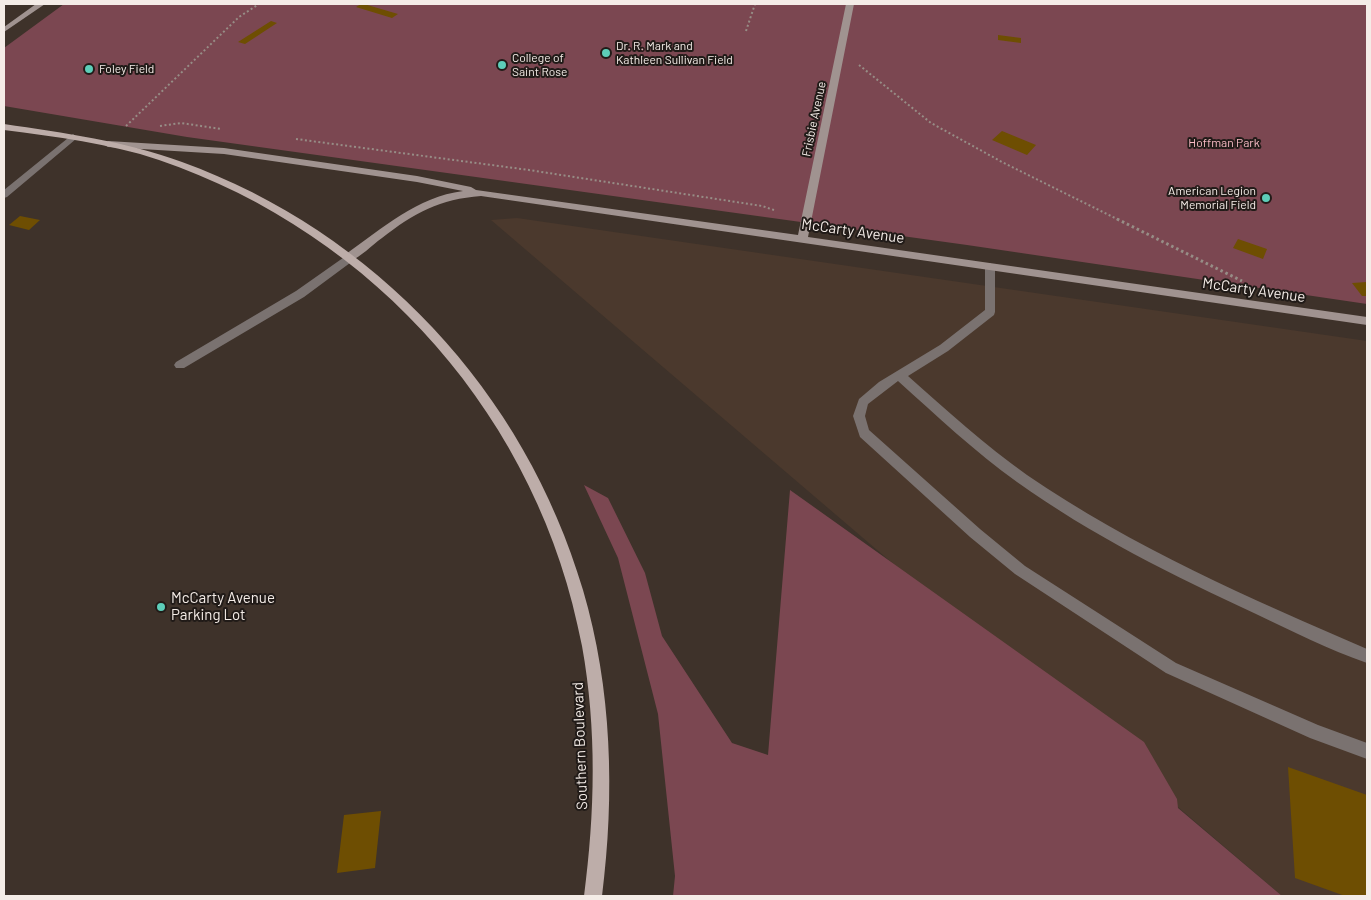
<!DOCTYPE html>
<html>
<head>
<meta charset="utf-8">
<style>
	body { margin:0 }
	#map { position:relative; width:1371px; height:900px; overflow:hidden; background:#3e322a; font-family:Barlow,sans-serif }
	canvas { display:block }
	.frame { position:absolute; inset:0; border:5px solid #f4ece7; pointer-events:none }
</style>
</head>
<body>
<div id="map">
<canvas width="1371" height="900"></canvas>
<div class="frame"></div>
</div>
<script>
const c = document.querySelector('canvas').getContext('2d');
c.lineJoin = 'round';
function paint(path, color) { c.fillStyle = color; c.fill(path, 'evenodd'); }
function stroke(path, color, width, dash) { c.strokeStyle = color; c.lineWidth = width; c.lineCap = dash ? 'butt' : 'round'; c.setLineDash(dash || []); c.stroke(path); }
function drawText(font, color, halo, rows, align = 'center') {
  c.font = font + ' Barlow,sans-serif'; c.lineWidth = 4; c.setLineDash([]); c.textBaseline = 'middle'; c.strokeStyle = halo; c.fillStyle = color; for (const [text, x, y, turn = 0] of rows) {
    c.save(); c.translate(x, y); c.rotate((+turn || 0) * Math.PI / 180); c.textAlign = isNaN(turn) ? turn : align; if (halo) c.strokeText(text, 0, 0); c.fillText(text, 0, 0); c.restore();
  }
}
const built = new Path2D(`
	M 517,218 L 1367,341 L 1367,896 L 1282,896 L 491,220 Z`);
const green = new Path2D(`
	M 64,4 L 1367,4 L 1367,304 L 967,245 L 187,137 L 4,106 L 4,48 Z
	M 584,485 L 608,498 L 645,573 L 662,636 L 732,743 L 768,755 L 790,490 L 1144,742 L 1177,799 L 1178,808 L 1282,896 L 673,896 L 675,876 L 658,714 L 618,558 Z`);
const building = new Path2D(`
	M 361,4 L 364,4 L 398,14 L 392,18 L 356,7 Z
	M 271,21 L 277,23 L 245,44 L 238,42 Z
	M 998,35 L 1021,38 L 1021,43 L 998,40 Z
	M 1002,131 L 1036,145 L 1027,155 L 992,140 Z
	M 20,216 L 40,220 L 29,230 L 9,225 Z
	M 1238,239 L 1267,249 L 1263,259 L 1233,248 Z
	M 1367,282 L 1367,296 L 1362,296 L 1352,283 Z
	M 1288,767 L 1367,795 L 1367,896 L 1345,896 L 1295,878 Z
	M 381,811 L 375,868 L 337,873 L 344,815 Z`);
const pathFar1 = new Path2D(`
	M 746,31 L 755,4
	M 859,65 L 931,123 L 1002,162 L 1119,220
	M 126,126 L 239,17 L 259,4
	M 160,126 L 181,123 L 221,129
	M 296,139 L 529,170 L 762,206 L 774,210`);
const path = new Path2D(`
	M 1117,219 L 1242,281`);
const lane = new Path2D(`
	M 73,134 L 77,137 L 76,139 L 7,197 L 4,198 L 4,190 Z
	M 350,253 L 355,257 L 354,260 L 304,297 L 184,368 L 176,368 L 174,365 L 176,362 L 296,291 Z
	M 990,263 L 995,267 L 995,312 L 994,315 L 948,351 L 908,376 C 946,410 985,445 1027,475 C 1132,547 1251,599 1367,649 L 1367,663 C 1329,650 1292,631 1256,614 C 1174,576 1091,535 1017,482 C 975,452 937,416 898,381 L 868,404 L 865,416 L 869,430 L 980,529 L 1025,566 L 1176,663 L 1318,725 L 1367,743 L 1367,759 L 1310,738 L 1166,673 L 1015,574 L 970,537 L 860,437 L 853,416 L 859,399 L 879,382 L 940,345 L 985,310 L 985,267 Z`);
const secondary = new Path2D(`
	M 36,4 L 45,4 L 4,32 L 4,27 Z
	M 846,4 L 854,4 L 808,237 L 1367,317 L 1367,325 L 481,196 C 440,199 414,213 382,238 C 372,245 361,257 350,261 L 345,257 L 346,254 C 383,228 417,197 463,191 L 417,182 L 224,154 L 108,147 L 103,144 L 108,141 L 224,148 L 417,176 L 471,187 L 476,190 L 798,235 Z`);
const primary = new Path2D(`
	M 4,124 C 64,133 125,141 182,162 C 375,232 525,392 583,590 C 612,688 615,795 602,896 L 584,896 C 595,813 597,729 582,646 C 540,420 376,234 159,160 C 109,143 56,137 4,130 Z`);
const markers = [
	[606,53,5,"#5dceb9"],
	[502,65,5,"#5dceb9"],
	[89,69,5,"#5dceb9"],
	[1266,198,5,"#5dceb9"],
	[161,607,5,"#5dceb9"]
];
const farPoinames = [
	["Dr. R. Mark and",616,46],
	["Kathleen Sullivan Field",616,60],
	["College of",512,58],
	["Saint Rose",512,72],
	["Foley Field",99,69],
	["American Legion",1256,191,"right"],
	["Memorial Field",1256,205,"right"]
];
const farStreetnames = [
	["Frisbie Avenue",814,119,-78]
];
const farParknames = [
	["Hoffman Park",1224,143]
];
const streetNames = [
	["McCarty Avenue",853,231,8],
	["McCarty Avenue",1254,290,8],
	["Southern Boulevard",580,746,-92]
];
const poiNames = [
	["McCarty Avenue",171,598],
	["Parking Lot",171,615]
];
paint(built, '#4b392d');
paint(green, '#7b4751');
paint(building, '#6e4e02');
stroke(pathFar1, '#978d86', 2, [2, 2.5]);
stroke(path, '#978d86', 3, [2.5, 3]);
paint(lane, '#7a7270');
paint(secondary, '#a09390');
paint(primary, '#bdada9');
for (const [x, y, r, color] of markers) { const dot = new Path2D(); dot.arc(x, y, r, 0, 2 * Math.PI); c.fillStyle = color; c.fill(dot); stroke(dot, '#211b18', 2); }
drawText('12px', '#f4ece7', '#211b18', farPoinames, 'left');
drawText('12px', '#f4ece7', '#211b18', farStreetnames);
drawText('12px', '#fabcc6', '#211b18', farParknames);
drawText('15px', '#f4ece7', '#211b18', streetNames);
drawText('15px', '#f4ece7', '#211b18', poiNames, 'left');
</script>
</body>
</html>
